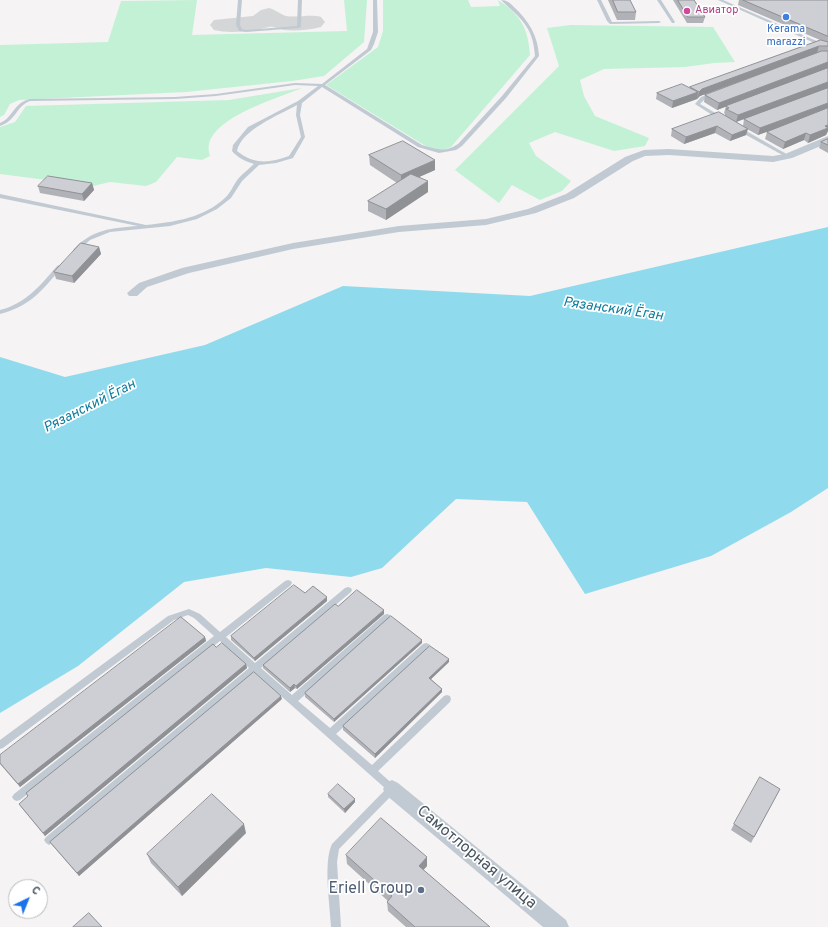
<!DOCTYPE html>
<html>
<head>
<meta charset="utf-8">
<style>
	body { margin:0 }
	#map { position:relative; width:828px; height:927px; overflow:hidden; background:#f5f3f3; font-family:Overpass,sans-serif }
	canvas { display:block }
	.north { position:absolute; left:8px; top:879px; width:40px; height:40px; box-sizing:border-box; background:#fff; border:1px solid #b7bbc0; border-radius:50%; rotate:43deg; font-size:11px; font-weight:700; line-height:16px; text-align:center; color:#4a5661 }
	.north::after { content:''; display:block; margin:auto; width:14px; height:18px; background:#1a73e8; clip-path:polygon(50% 0,100% 100%,50% 72%,0 100%) }
</style>
</head>
<body>
<div id="map">
<canvas width="828" height="927"></canvas>
<div class="north">С</div>
</div>
<script>
const c = document.querySelector('canvas').getContext('2d');
c.lineJoin = 'round';
function paint(path, color) { c.fillStyle = color; c.fill(path, 'evenodd'); }
function stroke(path, color, width, dash) { c.strokeStyle = color; c.lineWidth = width; c.lineCap = dash ? 'butt' : 'round'; c.setLineDash(dash || []); c.stroke(path); }
function drawText(font, color, halo, rows, align = 'center') {
  c.font = font + ' Overpass,sans-serif'; c.lineWidth = 3.5; c.setLineDash([]); c.textBaseline = 'middle'; c.strokeStyle = halo; c.fillStyle = color; for (const [text, x, y, turn = 0] of rows) {
    c.save(); c.translate(x, y); c.rotate((+turn || 0) * Math.PI / 180); c.textAlign = isNaN(turn) ? turn : align; if (halo) c.strokeText(text, 0, 0); c.fillText(text, 0, 0); c.restore();
  }
}
const green = new Path2D(`
	M 197,0 L 192,35 L 347,31 L 344,0 L 367,0 L 364,42 L 324,76 L 292,81 L 186,92 L 19,100 L 10,104 L 4,115 L 0,117 L 0,45 L 108,42 L 121,1 Z
	M 383,0 L 468,0 L 471,7 L 500,6 L 498,0 C 521,15 528,28 530,55 L 451,147 L 443,150 L 429,148 L 326,85 L 378,47 L 383,31 Z
	M 571,25 L 713,27 L 735,62 L 714,63 L 685,67 L 604,69 L 580,80 L 584,96 L 595,116 L 649,138 L 645,146 L 614,151 L 555,132 L 529,143 L 536,156 L 571,181 L 562,191 L 540,200 L 512,185 L 499,203 L 455,170 L 559,66 L 547,28 Z
	M 302,88 C 278,98 216,116 209,144 C 208,147 209,153 210,156 L 202,160 L 177,157 L 156,182 L 146,186 L 110,182 L 93,186 L 0,174 L 0,127 L 15,122 L 26,106 L 229,100 Z`);
const water = new Path2D(`
	M 828,227 L 828,488 L 791,512 L 711,556 L 585,594 L 527,502 L 456,499 L 382,568 L 351,577 L 266,568 L 184,582 L 78,666 L 0,713 L 0,357 L 65,377 L 205,345 L 343,286 L 530,296 Z`);
const taxiway = new Path2D(`
	M 269,8 C 276,10 280,14 286,16 C 298,18 310,14 321,17 L 325,22 L 321,27 C 310,30 296,31 284,30 C 280,29 273,26 269,27 C 252,31 231,34 214,30 L 210,25 L 214,20 L 253,16 L 261,10 Z`);
const lane = new Path2D(`
	M 238,0 L 242,0 L 240,25 L 242,29 L 246,30 L 297,26 L 298,0 L 302,0 L 301,27 L 299,28 L 246,32 L 239,31 L 236,25 Z
	M 373,0 L 377,0 L 378,32 L 374,44 L 371,50 L 325,85 L 422,145 C 436,149 445,153 458,144 L 502,96 L 535,56 C 533,26 521,19 501,0 C 507,0 510,3 514,7 C 529,21 538,36 539,56 L 506,98 L 462,146 L 456,150 L 439,153 L 418,147 L 322,87 L 302,103 L 300,115 L 305,137 L 293,158 L 276,163 L 259,165 L 242,181 L 231,198 L 217,209 L 197,219 L 170,226 L 110,232 L 90,240 L 78,251 L 76,252 L 73,250 C 92,229 112,228 138,226 L 0,198 L 0,194 L 146,225 C 175,222 204,218 226,197 C 231,192 234,184 238,179 C 243,173 249,169 254,164 C 245,161 238,158 232,151 L 233,145 L 248,127 L 298,101 L 318,86 L 295,85 L 216,96 L 175,99 L 30,101 C 16,106 17,120 0,126 L 0,123 C 14,117 13,103 30,99 L 175,97 L 216,94 L 295,83 L 322,84 L 367,49 L 373,32 ZM 297,105 L 296,115 L 301,137 L 289,156 C 269,163 254,165 237,151 C 241,130 279,115 297,105 Z
	M 597,0 L 601,0 L 612,22 L 659,21 L 661,22 L 659,23 L 610,24 L 607,21 Z
	M 657,0 L 661,0 L 675,22 L 674,23 L 672,23 Z
	M 718,0 L 723,0 L 828,46 L 828,49 Z
	M 711,93 L 715,94 L 705,99 L 700,104 L 724,118 L 724,120 L 720,120 L 695,104 L 701,97 Z
	M 737,128 L 741,128 L 790,156 L 786,157 L 737,130 Z
	M 59,265 L 62,267 L 61,268 C 42,291 30,306 0,314 L 0,310 C 25,304 41,285 57,266 Z
	M 288,580 L 291,581 L 292,583 L 291,585 L 226,637 L 255,663 L 345,588 L 348,587 L 351,588 L 352,590 L 351,592 L 261,668 L 292,695 L 384,615 L 387,614 L 390,615 L 391,617 L 390,619 L 298,701 L 330,728 L 423,644 L 426,643 L 429,644 L 430,646 L 429,648 L 336,734 L 372,765 L 444,696 L 447,695 L 450,696 L 451,699 L 450,702 L 378,771 L 395,786 L 397,789 L 395,792 L 339,849 L 337,862 L 341,927 L 331,927 C 330,905 323,863 332,844 L 386,789 L 255,673 L 52,843 L 49,845 L 46,843 L 44,840 L 46,837 L 249,668 L 220,641 L 20,800 L 17,801 L 14,800 L 12,797 L 14,794 L 214,636 L 194,618 L 188,615 L 174,620 L 3,748 L 0,749 L 0,740 L 168,616 L 189,609 L 200,614 L 220,632 L 285,581 Z`);
const street = new Path2D(`
	M 828,136 L 828,143 L 792,158 L 773,162 L 669,155 L 645,156 L 633,161 L 574,198 L 536,213 L 486,225 L 399,232 L 293,249 L 189,273 L 147,287 L 137,296 L 129,296 L 127,293 L 139,283 L 182,268 L 293,243 L 399,226 L 486,219 L 528,209 L 566,194 L 625,157 L 644,150 L 669,149 L 773,156 L 785,154 Z
	M 392,780 L 398,783 L 566,920 L 569,927 L 543,927 L 386,795 L 383,789 L 386,783 Z`);
const wall = new Path2D(`
	M 608,0 L 630,0 L 636,12 L 635,20 L 617,20 Z
	M 673,0 L 694,0 L 705,17 L 703,23 L 687,23 Z
	M 739,0 L 828,0 L 828,131 L 826,135 L 808,143 L 804,140 L 783,149 L 765,139 L 767,132 L 786,125 L 758,135 L 747,129 L 746,135 L 730,141 L 715,133 L 684,144 L 671,136 L 672,129 L 725,116 L 725,114 L 724,113 L 726,106 L 735,103 L 717,110 L 704,102 L 705,95 L 818,53 L 700,96 L 697,99 L 672,108 L 656,99 L 657,93 L 690,88 L 820,40 L 738,5 ZM 744,119 L 743,126 L 736,122 Z
	M 828,139 L 828,153 L 819,148 L 821,142 Z
	M 369,155 L 435,170 L 419,177 L 428,192 L 386,220 L 368,211 L 368,201 L 397,183 L 370,165 Z
	M 92,183 L 94,190 L 84,201 L 40,193 L 38,186 Z
	M 99,247 L 101,254 L 74,283 L 56,279 L 54,272 Z
	M 305,593 L 327,597 L 327,601 L 255,661 L 231,640 L 231,636 Z
	M 338,606 L 384,610 L 384,614 L 297,689 L 295,688 L 290,692 L 263,668 L 263,665 Z
	M 205,637 L 206,641 L 20,787 L 0,764 L 0,755 Z
	M 422,643 L 334,722 L 305,697 L 305,693 Z
	M 216,647 L 246,664 L 247,668 L 45,836 L 21,807 L 19,804 L 28,797 L 26,793 Z
	M 449,662 L 431,679 L 442,689 L 442,692 L 375,758 L 343,730 L 343,726 Z
	M 282,699 L 79,876 L 52,845 L 50,842 Z
	M 780,789 L 751,843 L 731,830 L 734,824 Z
	M 328,794 L 355,802 L 345,813 L 328,797 Z
	M 246,833 L 182,896 L 151,863 L 147,854 Z
	M 346,855 L 427,857 L 427,866 L 423,870 L 490,927 L 406,927 L 388,911 L 387,902 L 388,901 L 347,864 Z`);
const shadedWall = new Path2D(`
	M 819,46 L 817,53 L 700,96 L 697,99 L 699,92 L 702,89 Z
	M 828,62 L 828,68 L 717,110 L 719,103 Z
	M 828,82 L 828,88 L 736,122 L 738,115 Z
	M 698,92 L 697,99 L 672,108 L 673,101 Z
	M 828,103 L 828,109 L 758,135 L 760,128 Z
	M 828,125 L 828,131 L 826,135 L 808,143 L 810,135 L 825,126 Z
	M 717,126 L 715,133 L 684,144 L 686,137 Z
	M 748,129 L 746,135 L 730,141 L 732,135 Z
	M 806,133 L 804,140 L 783,149 L 785,142 Z
	M 435,160 L 435,170 L 401,185 L 401,175 Z
	M 428,181 L 428,192 L 386,220 L 386,209 Z
	M 92,183 L 94,190 L 84,201 L 82,194 Z
	M 99,247 L 101,254 L 74,283 L 72,276 Z
	M 327,597 L 327,601 L 255,661 L 254,658 Z
	M 384,610 L 384,614 L 297,689 L 296,686 Z
	M 205,637 L 206,641 L 20,787 L 18,784 Z
	M 422,640 L 422,643 L 334,722 L 334,719 Z
	M 449,659 L 449,662 L 429,681 L 429,678 Z
	M 246,664 L 247,668 L 45,836 L 43,833 Z
	M 294,684 L 295,688 L 290,692 L 290,688 Z
	M 442,689 L 442,692 L 375,758 L 375,754 Z
	M 281,696 L 282,699 L 79,876 L 77,873 Z
	M 355,799 L 355,802 L 345,813 L 344,809 Z
	M 244,824 L 246,833 L 182,896 L 178,887 Z
	M 427,857 L 427,866 L 419,875 L 419,866 Z`);
const building = new Path2D(`
	M 613,0 L 630,0 L 636,12 L 618,12 Z
	M 678,0 L 694,0 L 705,17 L 688,17 Z
	M 743,0 L 828,0 L 828,36 Z
	M 821,40 L 828,42 L 828,46 L 819,46 L 702,89 L 699,92 L 690,87 Z
	M 822,51 L 828,51 L 828,62 L 719,103 L 705,95 Z
	M 828,68 L 828,82 L 738,115 L 726,109 L 729,108 L 726,106 Z
	M 682,84 L 698,92 L 673,101 L 657,93 Z
	M 828,88 L 828,103 L 760,128 L 744,119 Z
	M 828,108 L 828,125 L 825,126 L 828,128 L 810,135 L 806,133 L 785,142 L 767,132 Z
	M 719,112 L 748,129 L 732,135 L 717,126 L 686,137 L 672,129 Z
	M 828,139 L 828,145 L 821,142 Z
	M 403,141 L 435,160 L 401,175 L 369,155 Z
	M 411,174 L 428,181 L 386,209 L 368,201 Z
	M 48,176 L 92,183 L 82,194 L 38,186 Z
	M 81,243 L 99,247 L 72,276 L 54,272 Z
	M 294,585 L 305,593 L 313,586 L 327,597 L 254,658 L 231,636 Z
	M 357,590 L 384,610 L 296,686 L 294,684 L 290,688 L 263,665 L 335,604 L 338,606 Z
	M 391,616 L 422,640 L 334,719 L 305,693 Z
	M 181,617 L 205,637 L 18,784 L 0,763 L 0,755 Z
	M 222,643 L 246,664 L 43,833 L 19,804 L 28,796 L 26,793 L 213,644 L 216,647 Z
	M 430,646 L 449,659 L 429,678 L 442,689 L 375,754 L 343,726 Z
	M 254,672 L 281,696 L 77,873 L 50,842 Z
	M 760,777 L 780,789 L 754,837 L 734,824 Z
	M 338,784 L 355,799 L 344,809 L 328,794 Z
	M 212,794 L 244,824 L 178,887 L 147,854 Z
	M 381,818 L 427,857 L 419,866 L 490,927 L 415,927 L 387,902 L 392,896 L 346,855 Z
	M 89,913 L 102,927 L 73,927 Z`);
const markers = [
	[687,11,4,"#d1479c"],
	[786,17,4,"#3f7fe0"],
	[421,890,4,"#5c6f8a"]
];
const farHotelnames = [
	["Авиатор",695,11]
];
const farShopnames = [
	["Kerama",786,30],
	["marazzi",786,43]
];
const waterNames = [
	["Рязанский Ёган",613,310,8],
	["Рязанский Ёган",90,407,-27]
];
const nearStreetnames = [
	["Самотлорная улица",476,858,40]
];
const nearServicenames = [
	["Eriell Group",413,890]
];
paint(green, '#c3f1d5');
paint(water, '#90daee');
paint(taxiway, '#d5d6d8');
paint(lane, '#c1cad2');
paint(street, '#c1cad2');
paint(wall, '#b0b2b7');
paint(shadedWall, '#909195');
paint(building, '#cdcfd5');
stroke(building, '#909195', 1);
for (const [x, y, r, color] of markers) { const dot = new Path2D(); dot.arc(x, y, r, 0, 2 * Math.PI); c.fillStyle = color; c.fill(dot); stroke(dot, '#fff', 1.5); }
drawText('11px', '#b23c85', '#fff', farHotelnames, 'left');
drawText('11px', '#366cbe', '#fff', farShopnames);
drawText('italic 14px', '#0c7c9b', '#fff', waterNames);
drawText('16px', '#4a5661', '#fff', nearStreetnames);
drawText('16px', '#4e5e75', '#fff', nearServicenames, 'right');
</script>
</body>
</html>
